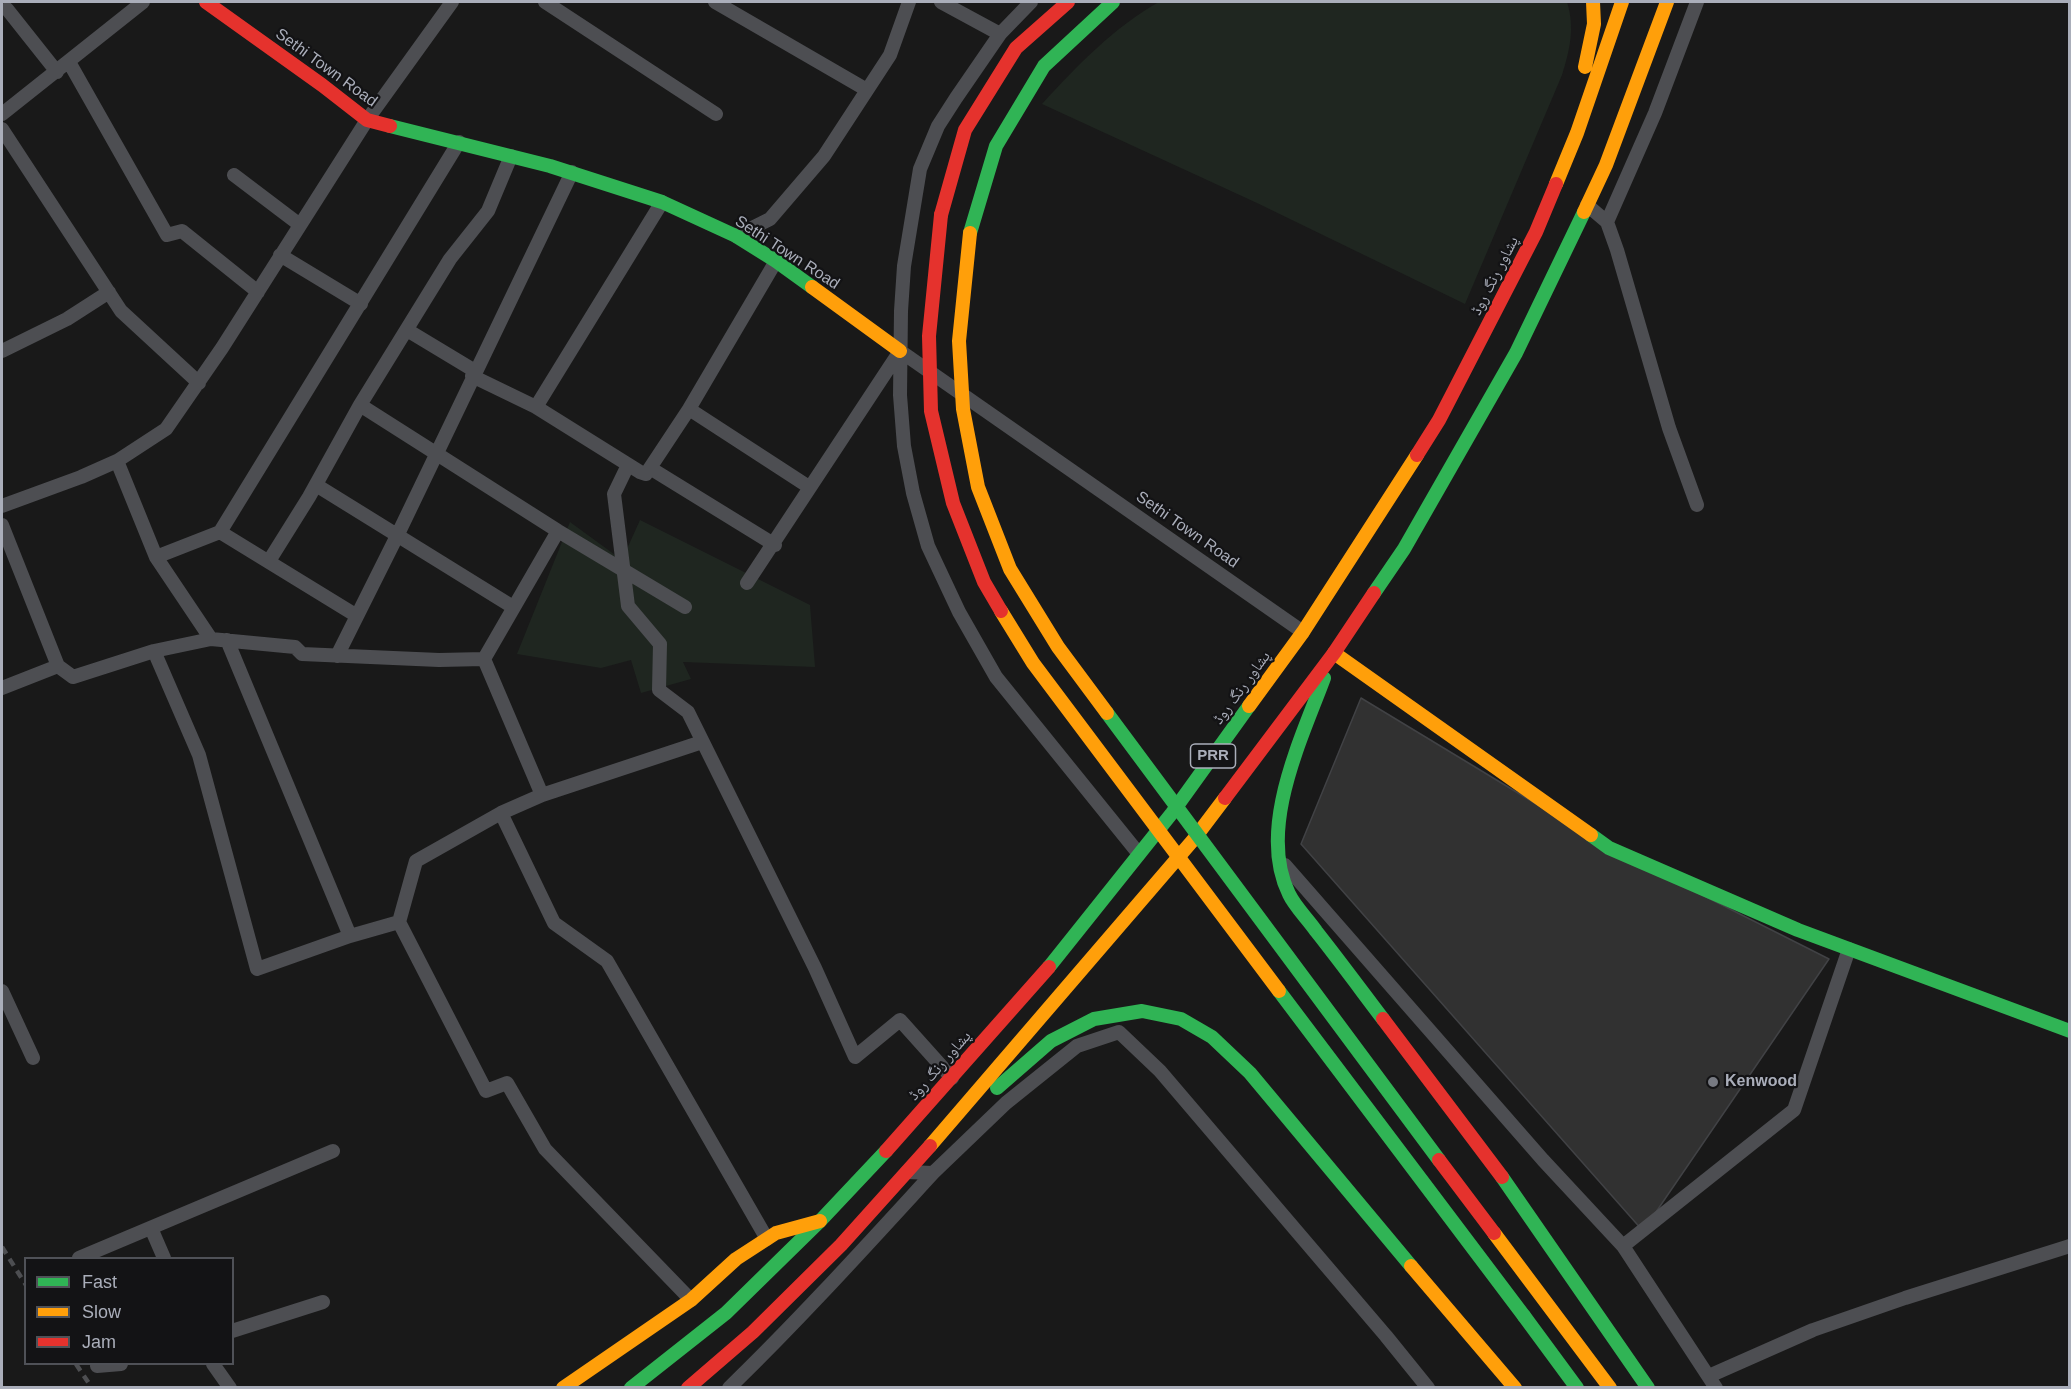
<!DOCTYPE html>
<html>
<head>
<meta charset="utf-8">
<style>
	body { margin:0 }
	#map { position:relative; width:2071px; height:1389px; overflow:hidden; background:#191919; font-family:Arial,sans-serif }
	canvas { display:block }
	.frame { position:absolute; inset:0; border:3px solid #aaaeba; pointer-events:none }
	.legend { position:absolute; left:24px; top:1257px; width:210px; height:108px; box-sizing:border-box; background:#131315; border:2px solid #4f5157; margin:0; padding:8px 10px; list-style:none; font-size:18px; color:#aaaeba }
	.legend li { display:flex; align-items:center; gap:12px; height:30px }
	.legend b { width:30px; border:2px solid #4f5157 }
</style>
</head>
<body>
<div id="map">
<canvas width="2071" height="1389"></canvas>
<div class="frame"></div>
<ul class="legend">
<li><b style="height:8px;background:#30b455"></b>Fast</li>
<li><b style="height:8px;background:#ff9f0a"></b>Slow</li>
<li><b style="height:8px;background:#e5322d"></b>Jam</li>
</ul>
</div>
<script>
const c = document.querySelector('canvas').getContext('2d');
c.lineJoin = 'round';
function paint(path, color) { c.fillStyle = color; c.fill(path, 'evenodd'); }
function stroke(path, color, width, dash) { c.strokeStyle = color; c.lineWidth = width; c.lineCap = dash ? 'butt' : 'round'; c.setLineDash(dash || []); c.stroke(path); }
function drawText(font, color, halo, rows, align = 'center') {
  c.font = font + ' Arial,"Noto Naskh Arabic",sans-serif'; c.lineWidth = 4.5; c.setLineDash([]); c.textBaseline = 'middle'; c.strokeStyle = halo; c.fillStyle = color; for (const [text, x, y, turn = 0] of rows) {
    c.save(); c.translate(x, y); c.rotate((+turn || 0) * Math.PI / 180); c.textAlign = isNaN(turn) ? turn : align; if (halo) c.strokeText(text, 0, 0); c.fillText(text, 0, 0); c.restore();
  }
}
const green = new Path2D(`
	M 1159,2 L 1567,2 C 1575,27 1570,50 1562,75 L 1465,304 L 1257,203 L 1042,104 C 1077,66 1114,27 1159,2 Z
	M 640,520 L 810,605 L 815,667 L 683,662 L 691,679 L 641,693 L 631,660 L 601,668 L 517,654 L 570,522 L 622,560 Z`);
const building = new Path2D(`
	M 1361,698 L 1609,848 L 1829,959 L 1643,1231 L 1301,844 Z`);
const street = new Path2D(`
	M 545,2 L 716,114
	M 715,2 L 867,90
	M 941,2 L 1000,34
	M 1031,2 L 1000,34 L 956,98 L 938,126 L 920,169 L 904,266 L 901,311 L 900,395 L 904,446 L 913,493 L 928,546 L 959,612 L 996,677 L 1139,854
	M 7,9 L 57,72
	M 69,62 L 167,235 L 182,231 L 258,292
	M 2,114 L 143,2
	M 2,129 L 121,311 L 199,383
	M 234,175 L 300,225
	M 1587,205 L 1607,222 L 1617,250 L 1669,428 L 1697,505
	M 1607,222 L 1655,113 L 1697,2
	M 736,236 L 770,219 L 824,156 L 890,55 L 909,2
	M 280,255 L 361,304
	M 407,330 L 475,371
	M 2,351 L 67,319 L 109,292
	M 900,351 L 1303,632
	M 472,376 L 536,407 L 640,472 L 646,474 L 689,409 L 776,261
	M 360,405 L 558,531 L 685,607
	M 536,407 L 662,202
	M 689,409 L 809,487
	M 117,461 L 156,557 L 211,639 L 295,647 L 302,654 L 439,660 L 484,659 L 542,795 L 702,742
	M 628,465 L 614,494 L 628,606 L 660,644 L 659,690 L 688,712 L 815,968 L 855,1057 L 900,1020 L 952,1078
	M 650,468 L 775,545
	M 316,485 L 513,607
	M 2,506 L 81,477 L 117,461 L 166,429 L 222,348 L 367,120 L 452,2
	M 2,525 L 58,666 L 73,677 L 154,651 L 211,639
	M 220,532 L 459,142
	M 156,557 L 220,532 L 357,616
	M 269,561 L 309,497 L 360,405 L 450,259 L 488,211 L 511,156
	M 747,583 L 900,351
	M 227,640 L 350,936 L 399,922 L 486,1091 L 507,1083 L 545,1149 L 691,1300
	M 154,651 L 199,755 L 257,969 L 350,936
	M 337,656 L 398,534 L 572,172
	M 484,659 L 558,531
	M 2,688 L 58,666
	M 542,795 L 501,813 L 554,923 L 607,961 L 767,1239
	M 1285,865 L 1543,1160 L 1623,1246 L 1716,1388
	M 399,922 L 416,861 L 501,813
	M 2,991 L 33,1058
	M 907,1172 L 933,1173 L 1006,1103 L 1077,1046 L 1119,1032 L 1160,1071 L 1386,1336 L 1428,1388
	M 151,1228 L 164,1258
	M 1623,1246 L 1794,1110 L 1849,949
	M 79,1258 L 333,1151
	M 232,1331 L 323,1302
	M 213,1364 L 230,1388
	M 97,1366 L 121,1364
	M 1709,1376 L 1813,1330 L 1905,1298 L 2070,1246
	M 729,1388 C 800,1319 866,1246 933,1173`);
const fast = new Path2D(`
	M 390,126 L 550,166 L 662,202 L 736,236 L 776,261 L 812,287
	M 970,233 L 996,146 L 1044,66 L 1113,2
	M 1374,593 L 1404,549 L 1516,353 L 1584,212
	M 1324,678 C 1301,740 1257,829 1289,894 C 1295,907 1308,919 1316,931 C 1339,960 1361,990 1383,1019
	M 1591,835 L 1609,848 L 1798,930 L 2070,1031
	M 1049,967 L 1172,813 L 1249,706
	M 997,1088 L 1051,1041 L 1094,1019 L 1142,1011 L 1181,1019 L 1212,1037 L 1250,1073 L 1411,1266
	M 1502,1177 L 1648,1388
	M 1524,1316 L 1577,1388
	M 631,1388 L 726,1313 L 821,1220 L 886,1151`);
const slow = new Path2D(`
	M 1585,67 L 1594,24 L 1593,2
	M 1556,184 L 1577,133 L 1622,2
	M 1584,212 L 1606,165 L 1667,2
	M 812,287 L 900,351
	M 1334,653 L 1591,835
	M 1249,706 L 1303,632 L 1417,455
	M 930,1146 L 1194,839 L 1225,798
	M 1494,1233 L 1610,1388
	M 1411,1266 L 1515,1388
	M 563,1388 L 691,1300 L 736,1259 L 776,1233 L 820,1221`);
const jam = new Path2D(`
	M 206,2 L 322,85 L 367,120 L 390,126
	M 941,215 L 965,130 L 1016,48 L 1068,2
	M 1417,455 L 1439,420 L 1536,232 L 1556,184
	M 1225,798 L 1334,653 L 1374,593
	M 1383,1019 L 1502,1177
	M 886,1151 L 1049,967
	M 688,1388 L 753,1332 L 841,1245 L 930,1146`);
const rail = new Path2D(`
	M 2,1247 L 26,1285
	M 76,1364 L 92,1388`);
const fastBridge = new Path2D(`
	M 1107,713 L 1439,1160
	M 1279,991 L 1524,1316`);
const slowBridge = new Path2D(`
	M 970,233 L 959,341 L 963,409 L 978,487 L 1010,569 L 1058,647 L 1107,713
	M 1001,611 L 1033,663 L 1279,991`);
const jamBridge = new Path2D(`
	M 941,215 L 929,336 L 931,411 L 953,503 L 984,582 L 1001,611
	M 1439,1160 L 1494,1233`);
const markers = [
	[1713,1082,6,"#777a82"]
];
const shields = [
	[1213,756,45]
];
const shieldNames = [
	["PRR",1213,756]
];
const streetNames = [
	["Sethi Town Road",326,68,36],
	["Sethi Town Road",787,253,33],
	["پشاور رنگ روڈ",1495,276,-63],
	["Sethi Town Road",1187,530,35],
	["پشاور رنگ روڈ",1242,688,-54],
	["پشاور رنگ روڈ",940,1066,-49]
];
const poiNames = [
	["Kenwood",1725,1082]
];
paint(green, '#1f2620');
paint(building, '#313131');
stroke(building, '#414245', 1.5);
stroke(street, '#4d4e52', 14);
stroke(fast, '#30b455', 14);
stroke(slow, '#ff9f0a', 14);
stroke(jam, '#e5322d', 14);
stroke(rail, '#4d4e51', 4.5, [8, 6]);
stroke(fastBridge, '#30b455', 14);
stroke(slowBridge, '#ff9f0a', 14);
stroke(jamBridge, '#e5322d', 14);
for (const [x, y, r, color] of markers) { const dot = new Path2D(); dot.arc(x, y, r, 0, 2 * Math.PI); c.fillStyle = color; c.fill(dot); stroke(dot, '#131315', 2); }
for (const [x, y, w] of shields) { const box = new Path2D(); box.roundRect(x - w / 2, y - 12, w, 24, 4.5); c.fillStyle = '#131315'; c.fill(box); stroke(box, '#aaaeba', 1.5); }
drawText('bold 15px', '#aaaeba', null, shieldNames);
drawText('16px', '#aaaeba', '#131315', streetNames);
drawText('bold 16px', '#aaaeba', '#131315', poiNames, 'left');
</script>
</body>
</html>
